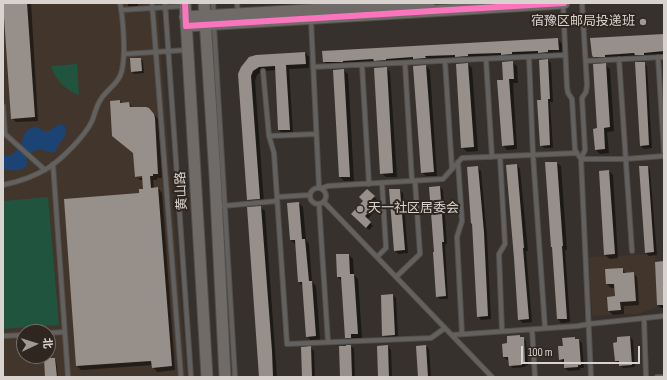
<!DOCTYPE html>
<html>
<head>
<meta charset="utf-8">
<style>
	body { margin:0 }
	#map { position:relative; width:667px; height:380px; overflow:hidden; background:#36312c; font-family:"Sofia Sans Condensed","Noto Sans SC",sans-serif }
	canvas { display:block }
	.frame { position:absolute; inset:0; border:4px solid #d9d3cf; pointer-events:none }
	.north { position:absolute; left:16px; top:324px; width:40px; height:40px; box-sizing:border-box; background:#2f261f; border:1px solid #736b65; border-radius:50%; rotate:86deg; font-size:11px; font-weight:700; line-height:16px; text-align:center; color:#d9d3cf }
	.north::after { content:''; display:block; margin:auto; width:14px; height:18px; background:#a09a96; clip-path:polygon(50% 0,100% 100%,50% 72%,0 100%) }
	.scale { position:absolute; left:521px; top:346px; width:119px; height:18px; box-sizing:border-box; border:2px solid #d9d3cf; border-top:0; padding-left:5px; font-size:12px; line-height:14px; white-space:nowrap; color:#d9d3cf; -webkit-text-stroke:3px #2f261f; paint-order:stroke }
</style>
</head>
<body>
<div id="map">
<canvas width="667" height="380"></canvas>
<div class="frame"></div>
<div class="north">北</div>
<div class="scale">100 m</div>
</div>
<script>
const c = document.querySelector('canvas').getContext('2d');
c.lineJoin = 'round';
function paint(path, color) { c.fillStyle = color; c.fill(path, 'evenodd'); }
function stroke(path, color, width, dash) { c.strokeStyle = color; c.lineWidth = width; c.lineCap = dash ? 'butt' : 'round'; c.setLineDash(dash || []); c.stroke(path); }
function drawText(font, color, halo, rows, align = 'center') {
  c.font = font + ' "Sofia Sans Condensed","Noto Sans SC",sans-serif'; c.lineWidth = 4; c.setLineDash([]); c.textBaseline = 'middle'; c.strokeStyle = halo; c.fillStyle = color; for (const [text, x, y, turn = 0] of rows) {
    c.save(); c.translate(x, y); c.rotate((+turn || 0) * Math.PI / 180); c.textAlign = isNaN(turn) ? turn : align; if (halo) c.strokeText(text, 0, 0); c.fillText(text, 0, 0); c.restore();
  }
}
const built = new Path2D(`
	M 3,3 L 157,3 L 186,377 L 3,377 ZM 24,332 L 48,332 L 48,356 L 24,356 Z
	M 655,254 L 657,307 L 639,314 L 592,316 L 589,257 Z`);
const green = new Path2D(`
	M 77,64 L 79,95 C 66,91 55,79 51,66 Z
	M 48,197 L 59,325 L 3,329 L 3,201 Z`);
const water = new Path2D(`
	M 60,124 L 64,125 C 70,134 61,139 58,146 C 56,149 57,150 54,152 C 53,153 50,152 48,152 C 40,147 31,151 26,158 C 27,161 28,165 25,167 C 21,172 8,170 3,169 L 3,155 L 10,156 C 15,153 20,147 22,141 C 24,136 25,130 31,128 C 38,124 40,131 45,131 C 51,132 55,126 60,124 Z`);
const shadow = new Path2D(`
	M 4,3 L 31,3 L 38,121 L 16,122 L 12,118 Z
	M 128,3 L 138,3 L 138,7 L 130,8 L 128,6 Z
	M 664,35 L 664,55 L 597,61 L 594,57 Z
	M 558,39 L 562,44 L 563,53 L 328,66 L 324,61 Z
	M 305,53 L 309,57 L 309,68 L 289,69 L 293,133 L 283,134 L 279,130 L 276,70 L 263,71 L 257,75 L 255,81 L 264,203 L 252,204 L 248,200 L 241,68 Z
	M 141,59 L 143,61 L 144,73 L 134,74 L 132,72 Z
	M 548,60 L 551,63 L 553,102 L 550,102 L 553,148 L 544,148 L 541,145 L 542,101 Z
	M 512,62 L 517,66 L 518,83 L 513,83 L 517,149 L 507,150 L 503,145 L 504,81 Z
	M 644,63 L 647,66 L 652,148 L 644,149 L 641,146 Z
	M 468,64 L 472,68 L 478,151 L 467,152 L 462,147 Z
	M 605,65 L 610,69 L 614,131 L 607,132 L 609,153 L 600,154 L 596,150 Z
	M 426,66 L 430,70 L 437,176 L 426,176 L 422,172 Z
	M 386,68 L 390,72 L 397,177 L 386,177 L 381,173 Z
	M 343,70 L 348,74 L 354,181 L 344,181 L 340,177 Z
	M 120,101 L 122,103 L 129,103 L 133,108 L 153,113 L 158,119 L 162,178 L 157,178 L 157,180 L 153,180 L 154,189 L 158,188 L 162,193 L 175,370 L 157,372 L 153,367 L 153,365 L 81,370 L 77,366 L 140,194 L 144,190 L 143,180 L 140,180 L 136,176 L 134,153 L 113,136 L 111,102 ZM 147,175 L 147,177 L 138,178 L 138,176 Z
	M 557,163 L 561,166 L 567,250 L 565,250 L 570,322 L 561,323 L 558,319 Z
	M 517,165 L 520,169 L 528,251 L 526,251 L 532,322 L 523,323 L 519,319 Z
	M 477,167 L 481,171 L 487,236 L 491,319 L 481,320 L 478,316 Z
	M 647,167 L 650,170 L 657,255 L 649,256 L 646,253 Z
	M 609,171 L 613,175 L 618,258 L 610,259 L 605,255 Z
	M 440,187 L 443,190 L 447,244 L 445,244 L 448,299 L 440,299 L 437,296 L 435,253 Z
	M 367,190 L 377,200 L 371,207 L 375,211 L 367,220 L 373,226 L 369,230 L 352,214 L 364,201 Z
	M 400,190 L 403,193 L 408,253 L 398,254 L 395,250 Z
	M 299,203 L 303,207 L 306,240 L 309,244 L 312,282 L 316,286 L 320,340 L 311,341 L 307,336 L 303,286 L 299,282 L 296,244 L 295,244 L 291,240 Z
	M 260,207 L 265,211 L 277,377 L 260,377 Z
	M 349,255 L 353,259 L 354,275 L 358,279 L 362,338 L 355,338 L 355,342 L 350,342 L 346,338 L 342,281 L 338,277 Z
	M 664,262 L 664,308 L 661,308 L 658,305 Z
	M 622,269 L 627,274 L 633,273 L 637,277 L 639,305 L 624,306 L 624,314 L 613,315 L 609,311 L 616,297 L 615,288 L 611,288 L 607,284 L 606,270 Z
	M 393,295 L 396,298 L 398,338 L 387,338 L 383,335 Z
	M 519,336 L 521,338 L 523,338 L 526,341 L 528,365 L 525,366 L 525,367 L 513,368 L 510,365 L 509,360 L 507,360 L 504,357 L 508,344 Z
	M 630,337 L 633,340 L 635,367 L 623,368 L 620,365 L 620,364 L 619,364 L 616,361 Z
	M 575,338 L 577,340 L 579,340 L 582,343 L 584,368 L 580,368 L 580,370 L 568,371 L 565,368 L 565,362 L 563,362 L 560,359 L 564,347 Z
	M 351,346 L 354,349 L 355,377 L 341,377 Z
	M 388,346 L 391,350 L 392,377 L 379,377 Z
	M 426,346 L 429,349 L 431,377 L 419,377 Z
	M 311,348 L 314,351 L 315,377 L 303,377 Z
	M 55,359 L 56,360 L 58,377 L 46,377 Z`);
const building = new Path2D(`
	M 3,3 L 27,3 L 35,117 L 11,119 Z
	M 664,34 L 664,51 L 644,53 L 644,55 L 635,55 L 634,53 L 605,55 L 605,57 L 593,57 L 592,55 L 590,38 Z
	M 558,38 L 559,50 L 548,50 L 548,52 L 538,53 L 538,51 L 512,52 L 512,54 L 501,55 L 501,53 L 468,54 L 468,56 L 455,57 L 455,55 L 425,56 L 426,58 L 413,59 L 413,57 L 386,59 L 386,60 L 374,61 L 373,59 L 343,61 L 343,62 L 323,62 L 322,51 Z
	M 305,52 L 306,64 L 286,65 L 290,130 L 278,130 L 275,66 L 259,67 L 253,71 L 251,76 L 260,199 L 247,200 L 238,74 L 241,67 L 249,57 L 256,55 Z
	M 130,58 L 141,58 L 142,71 L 131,72 Z
	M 548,59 L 550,99 L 548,99 L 550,145 L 540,146 L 537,100 L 541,100 L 539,60 Z
	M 513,61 L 514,79 L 509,79 L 514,145 L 502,146 L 497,80 L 503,80 L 502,62 Z
	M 635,62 L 645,62 L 649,145 L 640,146 Z
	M 468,63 L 474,147 L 461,148 L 456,64 Z
	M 606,63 L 610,127 L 604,128 L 605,149 L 595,150 L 593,129 L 597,128 L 593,64 Z
	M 426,65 L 434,172 L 421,173 L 413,66 Z
	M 387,67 L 393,173 L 380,174 L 374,68 Z
	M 344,69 L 350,177 L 339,177 L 333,70 Z
	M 120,100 L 120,103 L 129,102 L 130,107 L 146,107 L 149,108 L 154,114 L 155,118 L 158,174 L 153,174 L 153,176 L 150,176 L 151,188 L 158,187 L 172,366 L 152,368 L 151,361 L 76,366 L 64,199 L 139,193 L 139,189 L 143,189 L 142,176 L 135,177 L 133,153 L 112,136 L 110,101 Z
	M 545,162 L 557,162 L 563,246 L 562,246 L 567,319 L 557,319 L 552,247 L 551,247 Z
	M 517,164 L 524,248 L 523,248 L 529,319 L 518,320 L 514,258 L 506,165 Z
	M 478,166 L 484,232 L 488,316 L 477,317 L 472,223 L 471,224 L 467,167 Z
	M 639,166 L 648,166 L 654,252 L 645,253 Z
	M 609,170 L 615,254 L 604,255 L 599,171 Z
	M 440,186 L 444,242 L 442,242 L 446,296 L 436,297 L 433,252 L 434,252 L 429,187 Z
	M 367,189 L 375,196 L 368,203 L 373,208 L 365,216 L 371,222 L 366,228 L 351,214 L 363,201 L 359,197 Z
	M 389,189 L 400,189 L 405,250 L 394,251 Z
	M 299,202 L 302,239 L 305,239 L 309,281 L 312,281 L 316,336 L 306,337 L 302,282 L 298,282 L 295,240 L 290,240 L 287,203 Z
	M 261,206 L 272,351 L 273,377 L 259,377 L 247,207 Z
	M 336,254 L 349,254 L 350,274 L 354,274 L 358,334 L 351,334 L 351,338 L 345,338 L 341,277 L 337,277 Z
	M 664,261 L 664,305 L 657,305 L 655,262 Z
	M 623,268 L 623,273 L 634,272 L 636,301 L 620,302 L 621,310 L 608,311 L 607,297 L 615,296 L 614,284 L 606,284 L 605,269 Z
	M 393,294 L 395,335 L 382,336 L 381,295 Z
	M 520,335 L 520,337 L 524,337 L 525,363 L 522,363 L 522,365 L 509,366 L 508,357 L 503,357 L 502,344 L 507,343 L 507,336 Z
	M 630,336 L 632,365 L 619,366 L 619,361 L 615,361 L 613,343 L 617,342 L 617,337 Z
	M 575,337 L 575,339 L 579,339 L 581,365 L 578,365 L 578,367 L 564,368 L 564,359 L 559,360 L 558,346 L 563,346 L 562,338 Z
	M 346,345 L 351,345 L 352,377 L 340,377 L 339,346 L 346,346 Z
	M 388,345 L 389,377 L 378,377 L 377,346 Z
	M 426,345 L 428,377 L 418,377 L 416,346 Z
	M 311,346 L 312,377 L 302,377 L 301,347 Z
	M 44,358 L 55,358 L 57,377 L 45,377 Z`);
const lane = new Path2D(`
	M 152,3 L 181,377
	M 165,3 L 191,377
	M 213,3 L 214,15
	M 237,3 L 238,13
	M 563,3 L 567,87 L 568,93 L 572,99 L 575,150 L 581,159 L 585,150 L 582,98 L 586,92 L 587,85 L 582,3
	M 121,10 L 184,6
	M 311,20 L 319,187
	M 214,26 L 235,377
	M 124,54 L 187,50
	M 529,57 L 533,155 L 545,328
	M 658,57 L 664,151
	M 486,59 L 492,157
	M 619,59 L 632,251
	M 445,61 L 452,169
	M 586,61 L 664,57
	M 405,63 L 412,181
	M 362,65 L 369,184
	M 313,67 L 565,55
	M 263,71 L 269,136 L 274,153 L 287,344 L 431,338 L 445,328
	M 3,106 L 5,134 L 45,170
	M 269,136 L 316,134
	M 500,157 L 505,244 L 499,254 L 502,331
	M 458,162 L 462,221 L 457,237 L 462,334
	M 53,164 L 68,377
	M 3,185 C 18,182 35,176 48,168 C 62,159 85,136 92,121 C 95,114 96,106 101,99 C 106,91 116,85 120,76 C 127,61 123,19 120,3
	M310 196a8 8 0 1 1 16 0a8 8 0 1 1-16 0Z
	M 322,188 L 328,186 L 443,179 L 462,158 L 577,153
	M 277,197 L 310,195
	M 324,202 L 492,377
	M 319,204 L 328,342
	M 223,206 L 277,201
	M 377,257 L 386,248 L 382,183
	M 396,277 L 420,254 L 415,181
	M 644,318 L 646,377
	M 532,329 L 535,377
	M 48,333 L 64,332
	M 452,335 L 578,326 L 589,324 L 664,316
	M 3,336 L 24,335
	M 591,377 L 581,159 L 625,159 L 664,156
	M 657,377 L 664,377`);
const secondary = new Path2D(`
	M 185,3 L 207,377
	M 204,3 L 215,176 L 225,377
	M 185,17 L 429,3
	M 186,26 L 564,3`);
const bus1 = new Path2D(`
	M 185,3 L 186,26 L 564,3`);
const markers = [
	[643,22,4,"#a09a96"],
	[360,209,4,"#a09a96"]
];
const poiNames = [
	["宿豫区邮局投递班",635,22],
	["天一社区居委会",368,209,"left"]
];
const streetNames = [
	["黄山路",182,191,-93]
];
paint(built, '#42352b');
paint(green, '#20543f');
paint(water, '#1b4475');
paint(shadow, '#0007');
paint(building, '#978f8a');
stroke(lane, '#534e4a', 6);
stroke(secondary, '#534e4a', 13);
stroke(lane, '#63615f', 4);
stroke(secondary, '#6e6b69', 11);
stroke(bus1, '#fc73be', 6);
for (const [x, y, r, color] of markers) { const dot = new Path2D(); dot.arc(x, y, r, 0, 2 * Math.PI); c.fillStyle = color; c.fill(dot); stroke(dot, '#2f261f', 1.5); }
drawText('13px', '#d9d3cf', '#2f261f', poiNames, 'right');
drawText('13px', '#d9d3cf', '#2f261f', streetNames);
</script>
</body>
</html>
